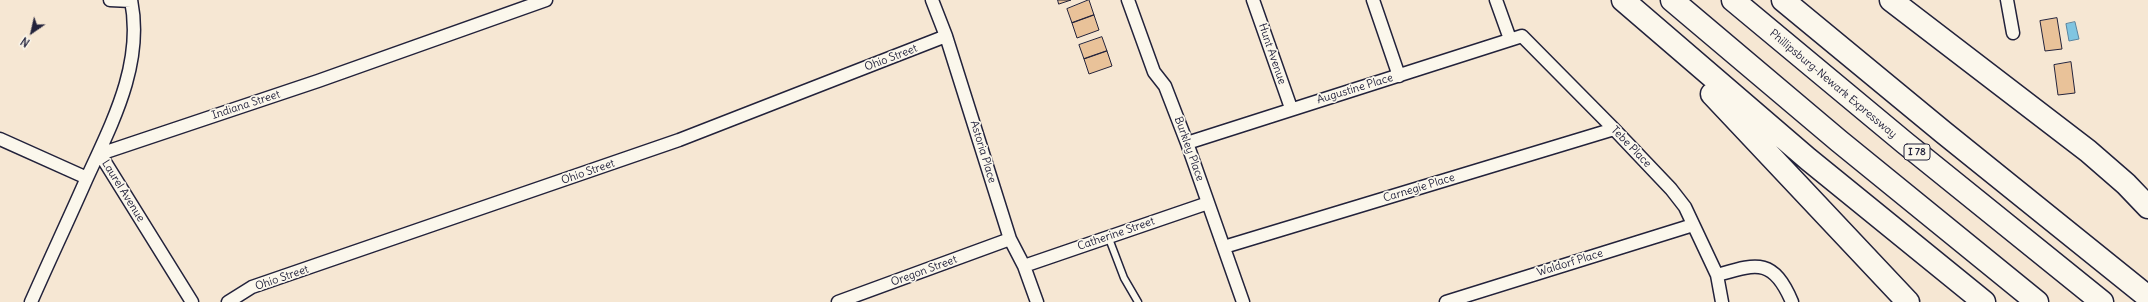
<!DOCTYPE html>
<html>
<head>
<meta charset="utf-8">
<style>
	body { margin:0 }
	#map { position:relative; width:2148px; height:302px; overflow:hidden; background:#f6e7d3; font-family:Delius,sans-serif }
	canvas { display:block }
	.north { position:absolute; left:12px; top:12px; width:40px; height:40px; -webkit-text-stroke:3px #fbf7ec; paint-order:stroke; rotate:214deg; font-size:11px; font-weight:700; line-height:16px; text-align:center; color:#22223b }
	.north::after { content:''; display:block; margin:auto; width:14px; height:18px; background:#22223b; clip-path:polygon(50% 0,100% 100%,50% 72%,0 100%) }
</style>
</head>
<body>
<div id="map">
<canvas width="2148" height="302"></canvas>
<div class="north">N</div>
</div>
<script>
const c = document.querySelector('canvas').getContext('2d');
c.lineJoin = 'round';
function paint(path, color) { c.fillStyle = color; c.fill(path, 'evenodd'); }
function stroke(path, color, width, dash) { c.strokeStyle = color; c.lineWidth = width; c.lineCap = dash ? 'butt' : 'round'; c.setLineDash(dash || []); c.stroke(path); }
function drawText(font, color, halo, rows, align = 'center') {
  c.font = font + ' Delius,sans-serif'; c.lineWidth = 3.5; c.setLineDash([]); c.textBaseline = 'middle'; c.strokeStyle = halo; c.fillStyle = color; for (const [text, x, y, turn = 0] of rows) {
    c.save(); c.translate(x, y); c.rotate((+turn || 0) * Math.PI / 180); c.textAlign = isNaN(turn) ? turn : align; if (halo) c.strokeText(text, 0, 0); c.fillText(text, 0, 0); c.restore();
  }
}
const water = new Path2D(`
	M 2075,22 L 2079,39 L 2069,41 L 2066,24 Z`);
const building = new Path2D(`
	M 1058,0 L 1071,0 L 1059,4 Z
	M 1089,0 L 1094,15 L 1072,23 L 1067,9 Z
	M 1094,15 L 1099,30 L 1077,38 L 1072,23 Z
	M 2057,18 L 2062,49 L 2045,51 L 2040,21 Z
	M 1102,37 L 1107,51 L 1084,59 L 1079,45 Z
	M 1107,51 L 1112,66 L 1089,74 L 1084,59 Z
	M 2071,62 L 2075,93 L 2058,95 L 2054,65 Z`);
const service = new Path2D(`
	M 1108,236 L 1124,278 L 1138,302`);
const minor = new Path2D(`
	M 110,0 L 131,1
	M 932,0 L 946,36 L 1010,239 L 1024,266 L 1037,302
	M 1128,0 L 1154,72 L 1165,86 L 1187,143 L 1243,302
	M 1253,0 L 1291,108
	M 1373,0 L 1399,76
	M 1496,0 L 1510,39
	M 2007,0 L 2013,33
	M 0,139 L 87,178
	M 1187,143 L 1522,36 L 1614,129 L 1671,189 L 1685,207 L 1717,275 L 1722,302
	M 100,154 L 318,81 L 546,0
	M 100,154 L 192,302
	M 1224,247 L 1614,129
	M 1024,266 L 1208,203
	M 1717,275 C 1756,264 1773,257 1792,302
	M 31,302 C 49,261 68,221 86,180 C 112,123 144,64 131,0
	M 228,302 L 252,287 L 679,140 L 946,36
	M 838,302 L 1010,239
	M 1446,302 L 1693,225`);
const motorway = new Path2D(`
	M 1623,0 L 1808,159 L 1984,302
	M 1672,0 L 1839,141 L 2037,302
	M 1733,0 L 1905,143 L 2102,302
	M 1783,0 L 1943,132 L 2148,297
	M 1891,0 L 2088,151 L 2126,184 L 2148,207
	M 1712,94 L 1908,302`);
const shields = [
	[1917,152,26]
];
const shieldNames = [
	["I 78",1917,152]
];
const streetNames = [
	["Hunt Avenue",1272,54,71],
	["Ohio Street",891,58,-21],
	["Phillipsburg-Newark Expressway",1833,84,40],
	["Augustine Place",1355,89,-17],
	["Indiana Street",246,105,-18],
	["Tebe Place",1631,147,46],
	["Burkley Place",1189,149,70],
	["Astoria Place",983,152,73],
	["Ohio Street",588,172,-19],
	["Carnegie Place",1419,188,-17],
	["Laurel Avenue",123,191,58],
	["Catherine Street",1116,234,-19],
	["Waldorf Place",1570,263,-17],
	["Oregon Street",924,271,-20],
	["Ohio Street",282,278,-19]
];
paint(water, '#80c5e1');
stroke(water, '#5a849f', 1);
paint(building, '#e9c299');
stroke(building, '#22223b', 1);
stroke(service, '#22223b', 9);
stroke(minor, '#22223b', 15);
stroke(motorway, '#22223b', 25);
stroke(service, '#fbf7ec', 6);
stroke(minor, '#fbf7ec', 12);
stroke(motorway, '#fbf7ec', 22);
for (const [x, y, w] of shields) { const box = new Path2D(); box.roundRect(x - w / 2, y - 8, w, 16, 3); c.fillStyle = '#fbf7ec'; c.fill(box); stroke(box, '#22223b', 1); }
drawText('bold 10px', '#22223b', null, shieldNames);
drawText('11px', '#22223b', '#fbf7ec', streetNames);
</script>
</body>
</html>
